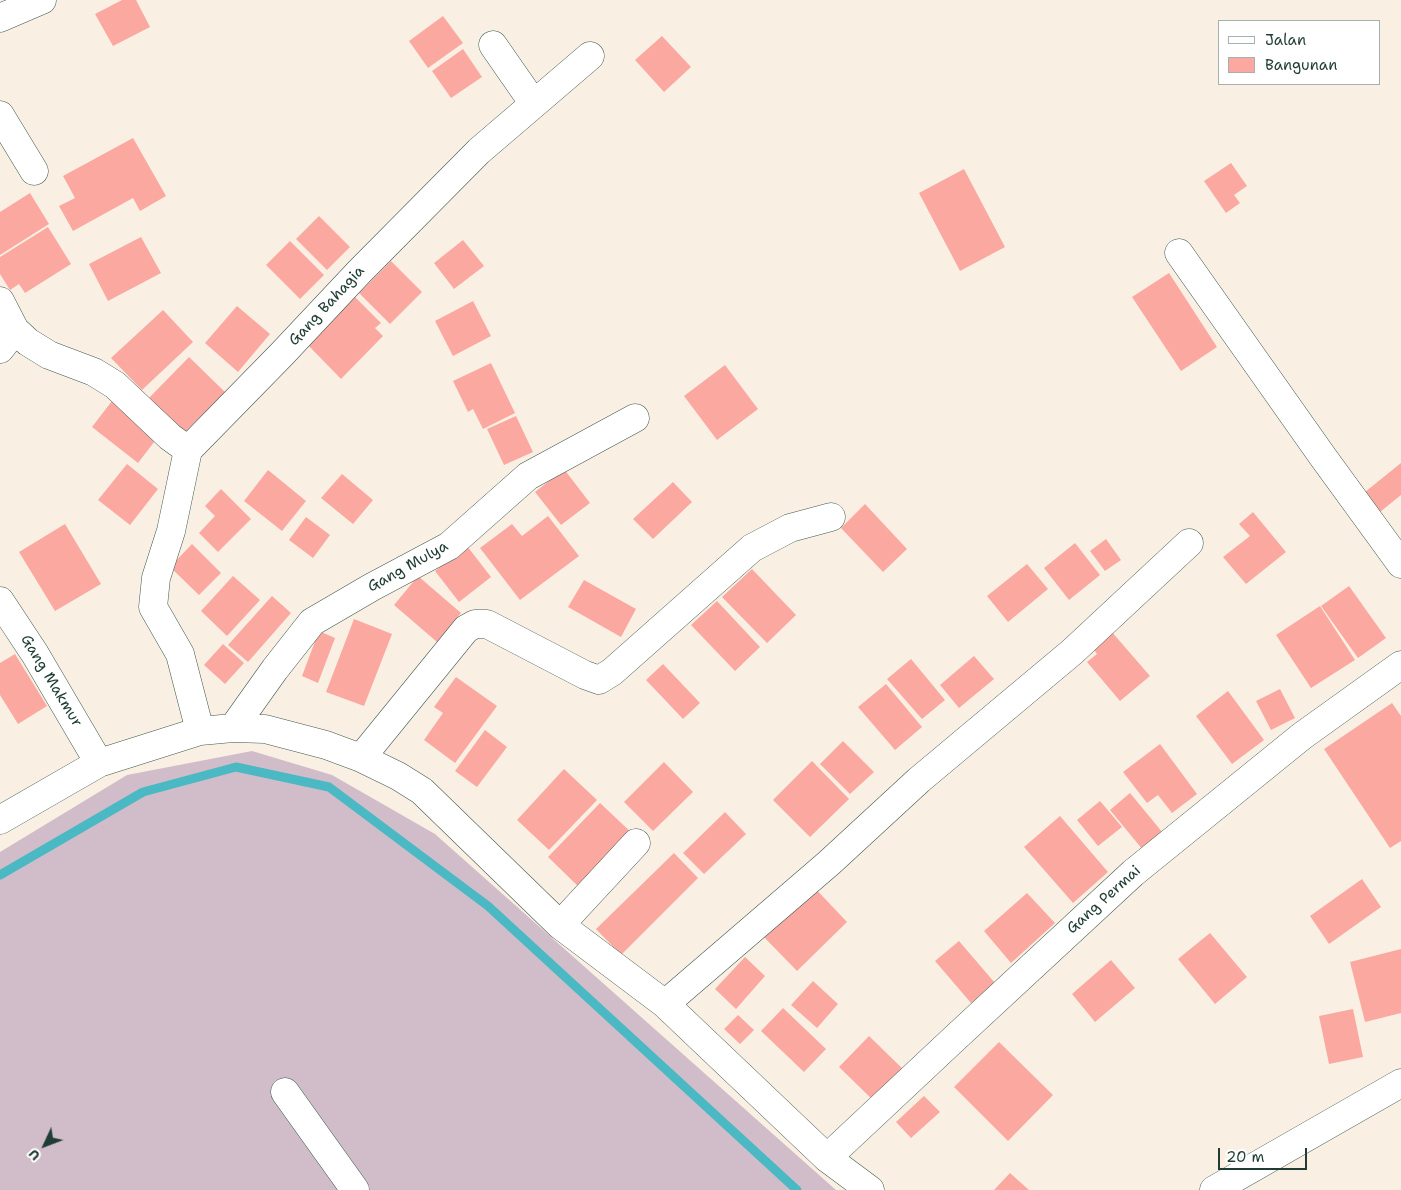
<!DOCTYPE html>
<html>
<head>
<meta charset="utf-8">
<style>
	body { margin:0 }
	#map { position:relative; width:1401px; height:1190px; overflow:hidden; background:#f9f0e3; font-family:"Shantell Sans",sans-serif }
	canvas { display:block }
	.legend { position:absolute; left:1218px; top:20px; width:162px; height:65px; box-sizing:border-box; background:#fff; border:1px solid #a5b1ae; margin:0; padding:6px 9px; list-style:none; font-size:15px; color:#1f3d34 }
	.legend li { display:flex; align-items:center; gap:10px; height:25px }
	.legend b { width:25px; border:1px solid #a5b1ae }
	.north { position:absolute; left:20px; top:1120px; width:50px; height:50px; -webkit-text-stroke:4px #fff; paint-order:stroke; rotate:227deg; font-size:14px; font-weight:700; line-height:20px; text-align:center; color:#1f3d34 }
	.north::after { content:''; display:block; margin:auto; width:18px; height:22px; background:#1f3d34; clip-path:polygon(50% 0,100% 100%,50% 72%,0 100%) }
	.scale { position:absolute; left:1218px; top:1148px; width:89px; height:22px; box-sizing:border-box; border:2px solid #1f3d34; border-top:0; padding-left:6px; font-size:15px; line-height:18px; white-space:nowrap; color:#1f3d34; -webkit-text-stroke:4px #fff; paint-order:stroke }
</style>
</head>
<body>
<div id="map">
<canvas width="1401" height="1190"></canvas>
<ul class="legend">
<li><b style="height:6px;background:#fff"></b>Jalan</li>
<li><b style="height:14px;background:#fba8a1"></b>Bangunan</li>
</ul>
<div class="north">U</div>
<div class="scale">20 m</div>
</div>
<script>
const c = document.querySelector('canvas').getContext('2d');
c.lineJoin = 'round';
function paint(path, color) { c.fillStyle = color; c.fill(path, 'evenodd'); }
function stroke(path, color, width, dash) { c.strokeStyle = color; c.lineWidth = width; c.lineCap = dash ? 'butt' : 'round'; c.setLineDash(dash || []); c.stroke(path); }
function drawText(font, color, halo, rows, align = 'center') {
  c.font = font + ' "Shantell Sans",sans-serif'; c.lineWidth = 4; c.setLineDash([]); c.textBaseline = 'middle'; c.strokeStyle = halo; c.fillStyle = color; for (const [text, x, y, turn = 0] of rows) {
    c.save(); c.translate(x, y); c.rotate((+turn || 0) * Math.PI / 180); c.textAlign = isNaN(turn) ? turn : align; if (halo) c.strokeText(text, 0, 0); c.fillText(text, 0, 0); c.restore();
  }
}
const industrial = new Path2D(`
	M 252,751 L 332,775 L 435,834 L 836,1190 L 0,1190 L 0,852 L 127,775 Z`);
const stream = new Path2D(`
	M 0,875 L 143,792 L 236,767 L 329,787 L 488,906 L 797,1190`);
const building = new Path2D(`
	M 122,0 L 136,0 L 150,27 L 113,46 L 95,14 Z
	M 443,16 L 463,43 L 428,68 L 409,41 Z
	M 662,36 L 691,67 L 664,92 L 635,60 Z
	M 463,49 L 482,77 L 451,98 L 432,71 Z
	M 133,138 L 166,196 L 140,211 L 133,198 L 73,231 L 59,206 L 75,198 L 63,176 Z
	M 1231,163 L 1247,186 L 1234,195 L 1240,203 L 1226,213 L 1204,181 Z
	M 964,169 L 1005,247 L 960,271 L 919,193 Z
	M 30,193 L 49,224 L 0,255 L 0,212 Z
	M 319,216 L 350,247 L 327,270 L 296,239 Z
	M 48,227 L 71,264 L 25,293 L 19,284 L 10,290 L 0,274 L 0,257 Z
	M 141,237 L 161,273 L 108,301 L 89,264 Z
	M 463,240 L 484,266 L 454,289 L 434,263 Z
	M 290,241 L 324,275 L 300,299 L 266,265 Z
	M 391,261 L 422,292 L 390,324 L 359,293 Z
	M 1169,273 L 1217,347 L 1181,371 L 1132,297 Z
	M 354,296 L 381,323 L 375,328 L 383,336 L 341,379 L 306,343 Z
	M 473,301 L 491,336 L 453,356 L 435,321 Z
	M 237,306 L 270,334 L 238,372 L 205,343 Z
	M 163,310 L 193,342 L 142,390 L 111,358 Z
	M 189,357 L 225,392 L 182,435 L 147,400 Z
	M 491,363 L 515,413 L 483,429 L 473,409 L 468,412 L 453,381 Z
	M 725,365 L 758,409 L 717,440 L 684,396 Z
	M 115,397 L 161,433 L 138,463 L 92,427 Z
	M 516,416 L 533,452 L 504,465 L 487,429 Z
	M 1401,463 L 1401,495 L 1380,512 L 1365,492 Z
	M 127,464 L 158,489 L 130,525 L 98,500 Z
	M 564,469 L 590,503 L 561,525 L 535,492 Z
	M 268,470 L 306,501 L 282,531 L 244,501 Z
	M 342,474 L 373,500 L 353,524 L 321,498 Z
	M 673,482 L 692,502 L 653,539 L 633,519 Z
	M 221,489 L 251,519 L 218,552 L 199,533 L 215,516 L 205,506 Z
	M 865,504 L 907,549 L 883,572 L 841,528 Z
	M 1253,512 L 1286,552 L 1246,584 L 1223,557 L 1250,536 L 1239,524 Z
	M 548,516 L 579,556 L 520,600 L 480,548 L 512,524 L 522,536 Z
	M 306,517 L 330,535 L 313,558 L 289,540 Z
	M 65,524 L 101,584 L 55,611 L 19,552 Z
	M 1106,539 L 1121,560 L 1105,571 L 1090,551 Z
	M 1075,543 L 1100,575 L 1069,600 L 1044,568 Z
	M 192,544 L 221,573 L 199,595 L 170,567 Z
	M 467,546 L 491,577 L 459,602 L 435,571 Z
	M 1027,564 L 1048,589 L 1008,622 L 987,596 Z
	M 752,569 L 796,615 L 767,643 L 722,597 Z
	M 233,576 L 260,600 L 227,636 L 201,611 Z
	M 418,576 L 461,613 L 437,642 L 394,605 Z
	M 584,580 L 636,609 L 621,637 L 568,607 Z
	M 1349,586 L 1386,638 L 1358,658 L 1321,606 Z
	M 272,596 L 291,613 L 248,662 L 228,645 Z
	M 717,601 L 760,647 L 735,671 L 691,625 Z
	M 1320,606 L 1355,660 L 1311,688 L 1276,635 Z
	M 354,619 L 392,634 L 364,706 L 326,692 Z
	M 319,631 L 335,638 L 318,683 L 302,676 Z
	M 1111,631 L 1150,676 L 1120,701 L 1087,662 L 1097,654 L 1092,647 Z
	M 223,644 L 244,663 L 225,684 L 204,665 Z
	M 15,654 L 47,706 L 18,724 L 0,695 L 0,663 Z
	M 974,656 L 994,679 L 959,708 L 940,685 Z
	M 911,659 L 945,700 L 922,719 L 887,679 Z
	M 663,664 L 700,703 L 683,719 L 646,680 Z
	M 456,677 L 497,706 L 455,763 L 424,740 L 443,713 L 434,707 Z
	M 886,684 L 922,727 L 895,750 L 858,707 Z
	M 1280,689 L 1295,718 L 1271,730 L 1256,701 Z
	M 1228,691 L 1264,740 L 1232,764 L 1196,716 Z
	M 1392,703 L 1401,716 L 1401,841 L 1390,848 L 1324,749 Z
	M 485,730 L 507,747 L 477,787 L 455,771 Z
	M 843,741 L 874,772 L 850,794 L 820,764 Z
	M 1160,744 L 1197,794 L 1172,813 L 1158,795 L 1147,803 L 1123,772 Z
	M 812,761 L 849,799 L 810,837 L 773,800 Z
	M 664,762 L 693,792 L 653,831 L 624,802 Z
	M 564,769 L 597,800 L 549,850 L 517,820 Z
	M 1130,793 L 1163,833 L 1143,850 L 1110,810 Z
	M 1100,801 L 1122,827 L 1098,846 L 1077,820 Z
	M 600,803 L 634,835 L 582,890 L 548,857 Z
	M 725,812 L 746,834 L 704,874 L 683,853 Z
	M 1060,816 L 1108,872 L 1073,903 L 1024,847 Z
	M 674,853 L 698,878 L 621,955 L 596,929 Z
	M 1362,879 L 1381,907 L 1329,944 L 1310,916 Z
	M 812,885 L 847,922 L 797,971 L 762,935 Z
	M 1027,893 L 1055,923 L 1011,963 L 984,931 Z
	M 1210,933 L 1247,977 L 1215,1004 L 1178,959 Z
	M 959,941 L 995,983 L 971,1003 L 935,961 Z
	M 1401,949 L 1401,1013 L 1365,1022 L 1350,962 Z
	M 745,957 L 765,976 L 736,1009 L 715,989 Z
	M 1111,960 L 1135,988 L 1095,1022 L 1072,994 Z
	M 813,981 L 838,1004 L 817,1028 L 791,1005 Z
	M 783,1008 L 826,1049 L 804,1072 L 761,1031 Z
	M 1353,1009 L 1363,1057 L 1329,1064 L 1319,1016 Z
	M 738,1015 L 754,1030 L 740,1044 L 724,1029 Z
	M 869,1036 L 905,1071 L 875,1102 L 839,1067 Z
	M 999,1042 L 1053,1095 L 1008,1141 L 954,1087 Z
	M 924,1096 L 940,1112 L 911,1138 L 896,1122 Z
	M 1010,1173 L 1029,1190 L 994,1190 Z`);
const minor = new Path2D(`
	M 0,18 L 42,0
	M 493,45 L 534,104
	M 0,115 L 34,171
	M 1179,253 L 1323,457 L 1401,564
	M 0,301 L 15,330 L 28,342 L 49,355 L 94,372 L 115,385 L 170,437 L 188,450
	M 0,349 L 15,330
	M 0,601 L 35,654 L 99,763
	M 233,728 L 275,669 L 312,622 L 372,587 L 449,546 L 528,476 L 635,418
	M 200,731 L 180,654 L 153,607 L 156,578 L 171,531 L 188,450 L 282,354 L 360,271 L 479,151 L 590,56
	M 361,758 L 466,629 L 475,624 L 487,624 L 585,675 L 599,680 L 612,672 L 752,548 L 790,528 L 831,517
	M 0,820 L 99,763 L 200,731 L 233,728 L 265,729 L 326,745 L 361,758 L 398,776 L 422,791 L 560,925 L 665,1004 L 827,1158 L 870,1190
	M 560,925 L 636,843
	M 665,1004 L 829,863 L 919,780 L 1072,652 L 1189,543
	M 285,1092 L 355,1190
	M 827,1158 L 955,1038 L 1133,873 L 1302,736 L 1401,665
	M 1214,1190 L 1401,1083`);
const streetNames = [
	["Gang Bahagia",327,306,-47],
	["Gang Mulya",408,567,-29],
	["Gang Makmur",51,681,59],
	["Gang Permai",1104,900,-42]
];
paint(industrial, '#d1bdc9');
stroke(stream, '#4ab9c3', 9);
paint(building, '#fba8a1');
stroke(minor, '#40584e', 29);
stroke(minor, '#fff', 28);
drawText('15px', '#1f3d34', '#fff', streetNames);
</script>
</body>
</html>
